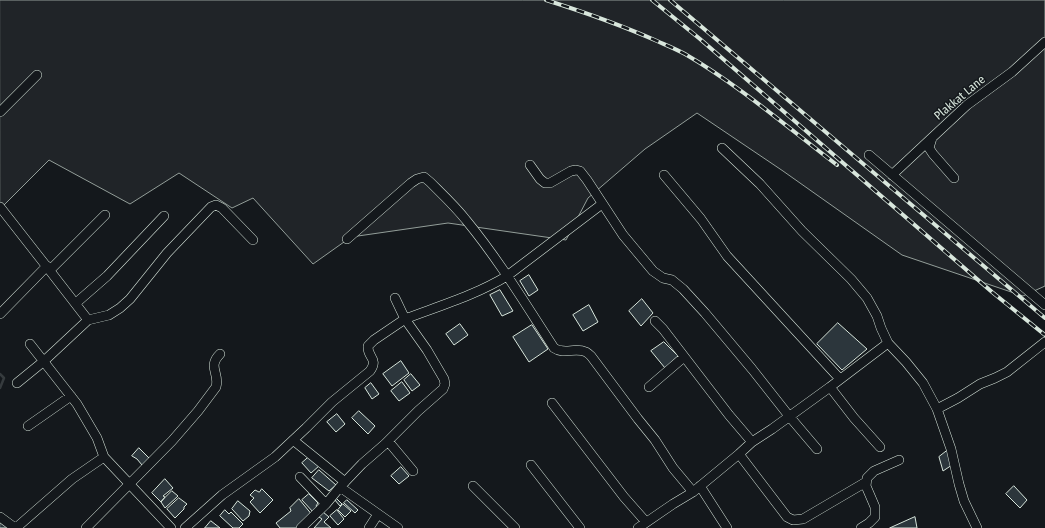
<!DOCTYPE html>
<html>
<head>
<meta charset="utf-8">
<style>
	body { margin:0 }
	canvas { display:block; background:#14181c }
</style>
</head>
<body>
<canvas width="1045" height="528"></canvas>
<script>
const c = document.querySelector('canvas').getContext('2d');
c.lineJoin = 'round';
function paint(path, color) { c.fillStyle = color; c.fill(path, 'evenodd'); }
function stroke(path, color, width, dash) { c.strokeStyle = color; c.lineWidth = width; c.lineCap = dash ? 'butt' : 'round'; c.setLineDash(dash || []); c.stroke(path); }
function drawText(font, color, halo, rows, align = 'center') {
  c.font = font + ' "Fira Sans Condensed",sans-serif'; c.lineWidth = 3; c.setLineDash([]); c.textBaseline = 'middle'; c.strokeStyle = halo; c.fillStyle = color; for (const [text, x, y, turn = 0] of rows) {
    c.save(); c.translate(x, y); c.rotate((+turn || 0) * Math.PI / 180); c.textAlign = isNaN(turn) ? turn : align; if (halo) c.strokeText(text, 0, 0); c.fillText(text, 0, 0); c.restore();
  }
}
const green = new Path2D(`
	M 0,0 L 1045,0 L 1045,286 L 1023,296 L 902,255 L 783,171 L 697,113 L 645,149 L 588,198 L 566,240 L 448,223 L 351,237 L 313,264 L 253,198 L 232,208 L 179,173 L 130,204 L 49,160 L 0,209 Z`);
const stream = new Path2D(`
	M 0,374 L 4,378 L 0,388`);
const building = new Path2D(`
	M 529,275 L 538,290 L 529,296 L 520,281 Z
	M 500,290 L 513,311 L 502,316 L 490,295 Z
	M 642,299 L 653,313 L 641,326 L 629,311 Z
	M 589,305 L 598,322 L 583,331 L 573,315 Z
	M 838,323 L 867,349 L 842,370 L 817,344 Z
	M 460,324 L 468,335 L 454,345 L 446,334 Z
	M 532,325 L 548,349 L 529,362 L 513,337 Z
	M 664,342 L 678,356 L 665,368 L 651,351 Z
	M 401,361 L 409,373 L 392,386 L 383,374 Z
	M 411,374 L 420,385 L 412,391 L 404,380 Z
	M 402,382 L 410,393 L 399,401 L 391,391 Z
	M 371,383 L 379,394 L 372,399 L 365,388 Z
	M 359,411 L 375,426 L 368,434 L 352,418 Z
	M 337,414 L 345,424 L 336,432 L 327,422 Z
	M 139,448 L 149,458 L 142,465 L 137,459 L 132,456 Z
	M 948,450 L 952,465 L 943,471 L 939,457 Z
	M 310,456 L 319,466 L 311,473 L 302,463 Z
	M 401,467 L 409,476 L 399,484 L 391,476 Z
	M 319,470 L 336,485 L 329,491 L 312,478 Z
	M 165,479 L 173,488 L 163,496 L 165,497 L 161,502 L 152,493 Z
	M 1014,486 L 1027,500 L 1020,508 L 1006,494 Z
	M 262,489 L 273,500 L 260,513 L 250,502 L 254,498 L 250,495 L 255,490 L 259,492 Z
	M 172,491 L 178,496 L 165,508 L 161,502 Z
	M 309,494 L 318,503 L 316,506 L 318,509 L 314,513 L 302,500 Z
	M 179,498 L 187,504 L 184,507 L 184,509 L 175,518 L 167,509 Z
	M 336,498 L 342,504 L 340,506 L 334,499 Z
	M 299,499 L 313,516 L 298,528 L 280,528 L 276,523 L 291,511 L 290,508 Z
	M 347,500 L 358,510 L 355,513 L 344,503 Z
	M 238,501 L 250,511 L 249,516 L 243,521 L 232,509 Z
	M 343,504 L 351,511 L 345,517 L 338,510 Z
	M 225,510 L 229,514 L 231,512 L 243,524 L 239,528 L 233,528 L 220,516 Z
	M 337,510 L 344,519 L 338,525 L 330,516 Z
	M 323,512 L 329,517 L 324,522 L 331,528 L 314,528 L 322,519 L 319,517 Z
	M 915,517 L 917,528 L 890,528 Z
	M 211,521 L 220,528 L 205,528 Z
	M 0,522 L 8,528 L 0,528 Z`);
const minor = new Path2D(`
	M 0,112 L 37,75
	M 932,138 L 929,148 L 933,154 L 954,178
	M 722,148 L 760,184 L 802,231 L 851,279 L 867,298 L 877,316 L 881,328 L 888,343 L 906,362 L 923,383 L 937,409 L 951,449 L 959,484 L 964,501 L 977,528
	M 869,155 L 1045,305
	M 530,165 L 540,179 L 545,183 L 550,183 L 571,171 L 576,170 L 580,171 L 587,180 L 623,235 L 653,271 L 663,278 L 672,280 L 683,289 L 705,313 L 752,369 L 789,416 L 817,449
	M 664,175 L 701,219 L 727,256 L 840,379
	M 892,175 L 967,105 L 1012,72 L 1045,42
	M 0,207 L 47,267 L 88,320 L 44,361 L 17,383
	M 347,239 L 411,183 L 417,179 L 424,177 L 430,182 C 442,194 455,206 466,220 C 499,260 526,305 554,348 C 564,355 575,347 586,352 C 588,353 589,354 591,356 L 638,419 L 655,440 L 673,468 L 693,492
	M 50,270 L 105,215
	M 395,298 L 405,319 C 439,306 476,295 507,276 L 602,204
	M 76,303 L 107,276 L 164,216
	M 0,314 L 47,266
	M 88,320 L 109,315 L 120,308 L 130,299 L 167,253 L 211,207 L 216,205 L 222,208 L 253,240
	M 655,321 L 663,329 L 729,415 L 752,442
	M 30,344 L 77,404 L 97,438 L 104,457 L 171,528
	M 649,387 L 684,357
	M 830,387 L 854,418 L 880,447
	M 552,403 L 624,497 L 646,522
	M 937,409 L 958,398 L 980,384 L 995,378 L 1007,372 L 1045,342
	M 28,426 L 71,396
	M 293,440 L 345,482
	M 388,441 L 413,471
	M 739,454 L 787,517 L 793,520 L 803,519 L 866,482
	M 531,465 L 580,528
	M 300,477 L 326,504 L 340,487 L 398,528
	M 473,486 L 515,528
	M 700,486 L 727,528
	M 0,517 L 15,528
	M 16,528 L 72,479 L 104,457
	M 86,528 L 172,441 L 198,411 L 216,387 C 220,373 207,367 220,354
	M 185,528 L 222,495 L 275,457 L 306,428 L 332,402 L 370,371 C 379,358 367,358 368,346 L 374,340 L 405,319 L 427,350 L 444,379 L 445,384 L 443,389 L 418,411 L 385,444 L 362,464 L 340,487
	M 301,528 L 326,504
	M 369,528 L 378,514
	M 638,528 L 673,504 L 693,492 L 739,454 L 752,442 L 772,429 L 830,387 L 888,343
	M 861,528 L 869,523 L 875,517 L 875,507 L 866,486 L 867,478 L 874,471 L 899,460`);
const rail = new Path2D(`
	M 546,0 C 584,12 621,25 657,41 C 666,45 676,49 685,54 C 740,86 787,127 837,165
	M 652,0 L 700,39 L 992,292 L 1045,335
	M 670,0 L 1045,318`);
const streetNames = [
	["Plakkat Lane",960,98,-40]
];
paint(green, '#202428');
stroke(green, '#939e99', 1);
stroke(stream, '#363b3e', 2.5);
paint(building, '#2c363c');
stroke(building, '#d8e6dc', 1);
stroke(minor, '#d8e6dc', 10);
stroke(minor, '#14181c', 9);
stroke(rail, '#d8e6dc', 4);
stroke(rail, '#14181c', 2.5, [8]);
drawText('12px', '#d8e6dc', '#14181c', streetNames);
</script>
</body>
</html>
